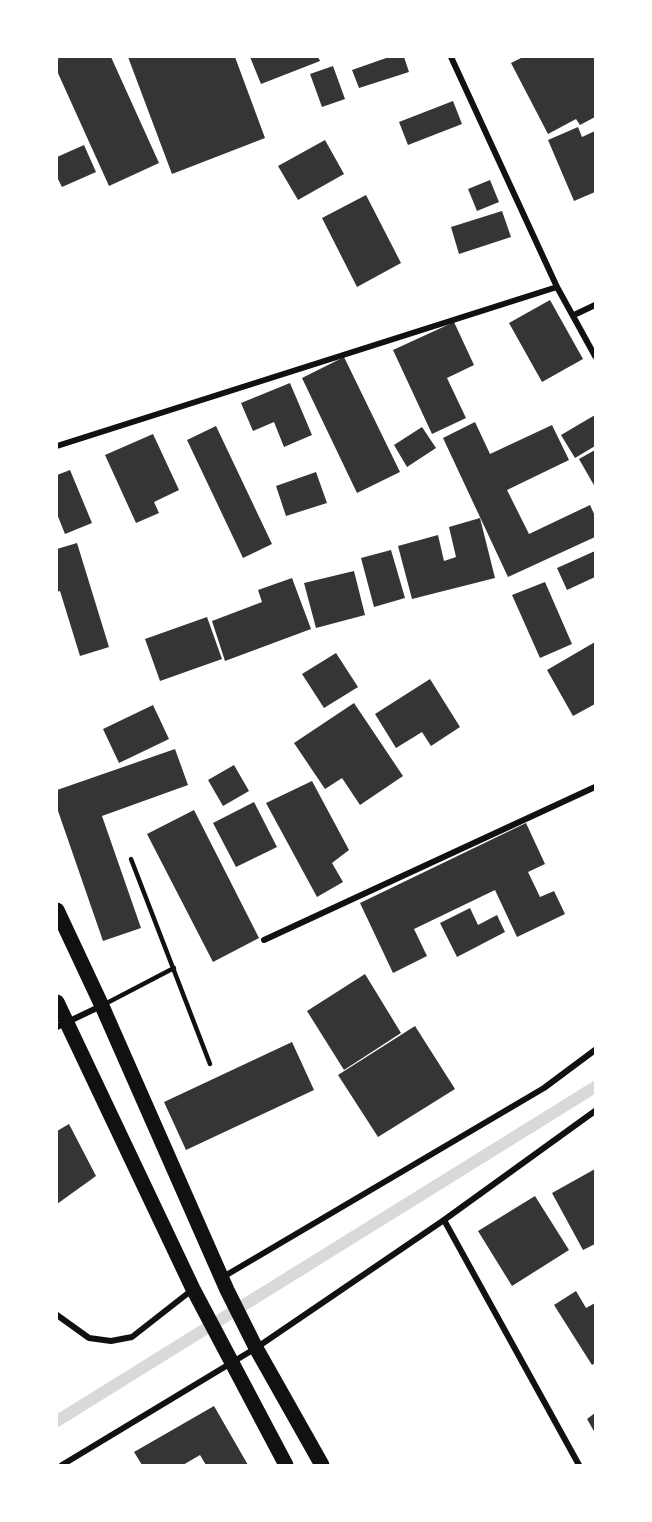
<!DOCTYPE html>
<html>
<head>
<meta charset="utf-8">
<style>
	body { margin:0 }
	#map { position:relative; width:652px; height:1522px; overflow:hidden; background:#fff; font-family:"Roboto Condensed",sans-serif }
	canvas { display:block }
	.frame { position:absolute; inset:0; border:58px solid #fff; pointer-events:none }
</style>
</head>
<body>
<div id="map">
<canvas width="652" height="1522"></canvas>
<div class="frame"></div>
</div>
<script>
const c = document.querySelector('canvas').getContext('2d');
c.lineJoin = 'round';
function stroke(path, color, width, dash) { c.strokeStyle = color; c.lineWidth = width; c.lineCap = dash ? 'butt' : 'round'; c.setLineDash(dash || []); c.stroke(path); }
function paint(path, color) { c.fillStyle = color; c.fill(path, 'evenodd'); }
const stream = new Path2D(`
	M 57,1421 L 595,1087`);
const building = new Path2D(`
	M 61,57 L 111,57 L 159,163 L 109,186 L 57,71 L 57,59 Z
	M 128,57 L 235,57 L 265,138 L 172,174 Z
	M 250,57 L 318,57 L 320,61 L 261,84 Z
	M 389,57 L 404,57 L 409,72 L 359,88 L 352,70 Z
	M 523,57 L 595,57 L 595,117 L 580,125 L 576,119 L 548,134 L 511,63 Z
	M 333,66 L 345,99 L 322,107 L 310,74 Z
	M 453,101 L 462,124 L 408,145 L 399,122 Z
	M 578,127 L 582,137 L 595,131 L 595,192 L 574,201 L 548,140 Z
	M 325,140 L 344,174 L 298,200 L 278,166 Z
	M 84,145 L 96,172 L 62,187 L 57,177 L 57,157 Z
	M 490,180 L 499,202 L 477,211 L 468,189 Z
	M 366,195 L 401,263 L 357,287 L 322,218 Z
	M 502,211 L 511,237 L 459,254 L 451,227 Z
	M 550,300 L 583,359 L 542,382 L 509,323 Z
	M 454,322 L 474,365 L 447,378 L 466,418 L 432,434 L 393,350 Z
	M 344,357 L 400,472 L 357,493 L 302,378 Z
	M 290,383 L 312,435 L 284,447 L 274,422 L 253,431 L 241,403 Z
	M 595,415 L 595,446 L 575,458 L 561,435 Z
	M 475,422 L 490,454 L 552,425 L 569,460 L 507,490 L 529,534 L 590,505 L 595,516 L 595,537 L 508,577 L 443,438 Z
	M 216,426 L 272,544 L 243,558 L 187,440 Z
	M 422,427 L 436,448 L 407,467 L 394,445 Z
	M 153,434 L 179,490 L 154,502 L 159,513 L 136,523 L 105,455 Z
	M 595,450 L 595,487 L 579,459 Z
	M 70,470 L 92,523 L 65,534 L 57,514 L 57,475 Z
	M 316,472 L 327,503 L 286,516 L 276,486 Z
	M 480,518 L 495,578 L 412,599 L 398,546 L 438,535 L 444,561 L 456,557 L 449,527 Z
	M 77,543 L 109,647 L 80,656 L 60,591 L 57,592 L 57,549 Z
	M 391,550 L 405,598 L 374,607 L 361,558 Z
	M 595,551 L 595,577 L 567,590 L 557,568 Z
	M 354,571 L 365,615 L 316,628 L 304,583 Z
	M 292,578 L 311,629 L 225,661 L 212,621 L 262,602 L 258,590 Z
	M 545,582 L 572,644 L 540,658 L 512,595 Z
	M 207,617 L 222,659 L 160,681 L 145,639 Z
	M 595,642 L 595,704 L 573,716 L 547,670 Z
	M 336,653 L 358,687 L 324,708 L 302,674 Z
	M 430,679 L 460,727 L 431,746 L 422,732 L 396,748 L 375,714 Z
	M 354,703 L 403,776 L 360,805 L 342,778 L 325,789 L 294,743 Z
	M 153,705 L 169,739 L 119,763 L 103,729 Z
	M 175,749 L 188,785 L 102,816 L 141,928 L 103,941 L 57,808 L 57,790 Z
	M 234,765 L 249,791 L 223,806 L 208,780 Z
	M 312,781 L 349,850 L 332,863 L 343,882 L 317,897 L 266,803 Z
	M 254,802 L 277,847 L 236,867 L 213,823 Z
	M 194,810 L 259,938 L 213,962 L 147,834 Z
	M 526,823 L 545,864 L 528,872 L 540,897 L 554,891 L 565,914 L 517,937 L 495,890 L 414,929 L 427,956 L 393,973 L 360,903 Z
	M 470,908 L 478,925 L 497,915 L 505,932 L 457,957 L 440,923 Z
	M 365,974 L 401,1033 L 344,1070 L 307,1011 Z
	M 415,1026 L 455,1089 L 378,1137 L 338,1075 Z
	M 292,1042 L 314,1090 L 186,1150 L 164,1102 Z
	M 69,1124 L 96,1176 L 57,1204 L 57,1131 Z
	M 595,1169 L 595,1244 L 583,1250 L 552,1193 Z
	M 535,1196 L 569,1250 L 512,1286 L 478,1231 Z
	M 576,1291 L 586,1308 L 595,1303 L 595,1363 L 592,1365 L 554,1305 Z
	M 214,1406 L 248,1465 L 206,1465 L 200,1455 L 183,1465 L 142,1465 L 134,1452 Z
	M 595,1413 L 595,1433 L 587,1419 Z`);
const service = new Path2D(`
	M 131,859 L 210,1064
	M 105,1004 L 174,968`);
const minor = new Path2D(`
	M 451,57 L 557,287 L 595,356
	M 574,315 L 595,305
	M 57,446 L 557,287
	M 264,940 L 595,787
	M 57,1027 L 101,1006
	M 444,1220 L 579,1465
	M 223,1277 L 544,1088 L 595,1050
	M 57,1315 L 89,1338 L 111,1341 L 132,1337 L 192,1290
	M 62,1465 L 256,1348 L 444,1220 L 595,1111`);
const primary = new Path2D(`
	M 57,910 L 102,1006 L 227,1290 L 256,1348 L 322,1465
	M 57,1002 L 193,1289 L 286,1465`);
stroke(stream, '#d9d9d9', 12);
paint(building, '#353535');
stroke(service, '#111', 4.5);
stroke(minor, '#111', 6);
stroke(primary, '#111', 15);
</script>
</body>
</html>
